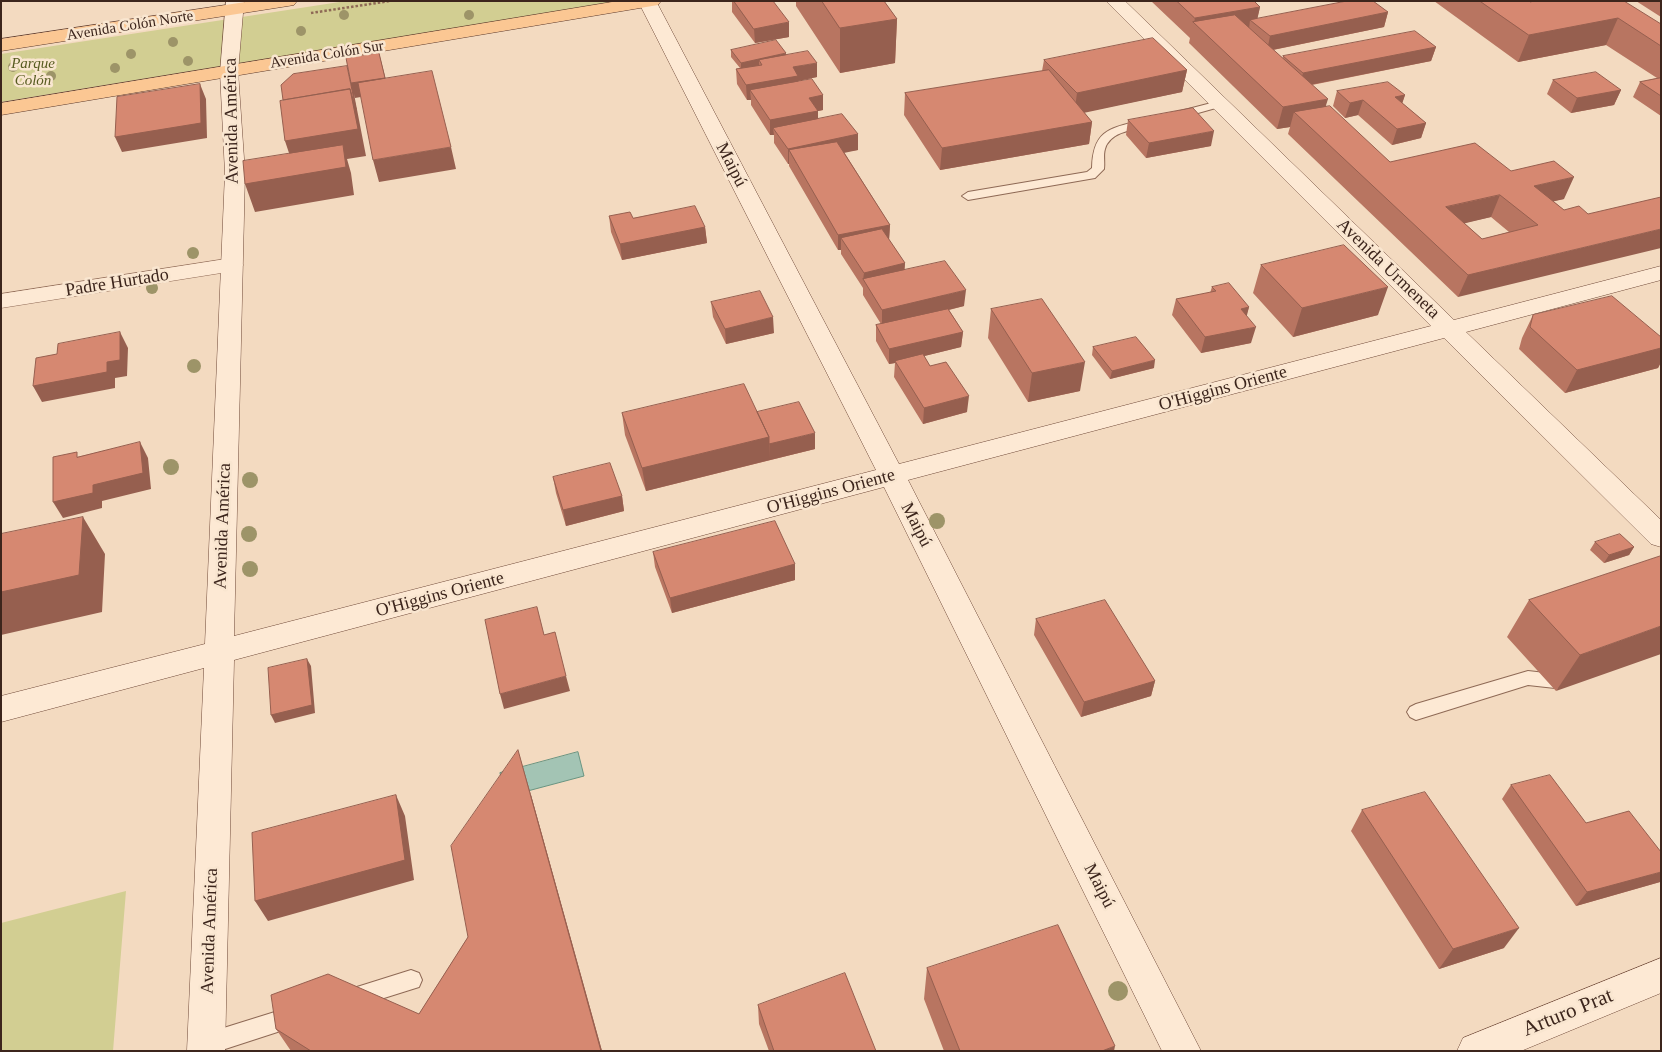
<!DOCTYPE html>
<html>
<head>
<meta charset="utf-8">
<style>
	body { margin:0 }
	#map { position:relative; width:1662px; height:1052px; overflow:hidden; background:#f3dac0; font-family:Georgia,serif }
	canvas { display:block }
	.frame { position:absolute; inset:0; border:2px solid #3c251c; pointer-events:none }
</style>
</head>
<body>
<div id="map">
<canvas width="1662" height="1052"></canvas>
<div class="frame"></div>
</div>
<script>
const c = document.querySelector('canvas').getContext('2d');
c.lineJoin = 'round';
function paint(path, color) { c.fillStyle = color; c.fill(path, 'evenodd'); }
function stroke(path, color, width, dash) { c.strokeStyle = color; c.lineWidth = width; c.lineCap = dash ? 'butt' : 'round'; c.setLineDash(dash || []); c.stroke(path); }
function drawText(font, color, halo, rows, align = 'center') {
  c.font = font + ' Georgia,serif'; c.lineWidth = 5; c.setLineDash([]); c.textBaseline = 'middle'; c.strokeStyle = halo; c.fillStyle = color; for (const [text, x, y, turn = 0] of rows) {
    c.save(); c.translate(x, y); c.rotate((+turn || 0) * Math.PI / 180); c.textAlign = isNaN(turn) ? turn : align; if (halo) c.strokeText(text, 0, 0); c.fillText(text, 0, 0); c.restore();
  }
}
const green = new Path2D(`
	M 346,1 L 622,1 L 1,102 L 1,54 Z
	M 126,891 L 113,1051 L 1,1051 L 1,923 Z`);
const water = new Path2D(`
	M 578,752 L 584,776 L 505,797 L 500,773 Z`);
const path = new Path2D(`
	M 311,13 L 390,1`);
const lane = new Path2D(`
	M 1219,101 L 1223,102 L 1225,104 L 1223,106 L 1173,120 L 1167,116 L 1169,114 Z
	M 1147,119 L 1153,123 L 1151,126 C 1136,129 1110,131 1105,149 C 1103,155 1105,162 1104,169 L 1095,178 L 968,200 L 962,196 L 968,192 L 1087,172 L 1092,168 C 1093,127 1113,128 1147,119 Z
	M 1565,670 L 1571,672 L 1574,677 L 1571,682 L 1555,688 L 1528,685 L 1416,720 L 1410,717 L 1407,712 L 1410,707 L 1416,704 L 1528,671 L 1554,674 Z
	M 411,970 L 419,973 L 422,980 L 419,987 L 349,1009 L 341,1006 L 338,999 L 341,992 Z
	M 294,1006 L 302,1010 L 305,1017 L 302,1024 L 219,1051 L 198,1051 L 195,1044 L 198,1036 Z`);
const street = new Path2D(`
	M 232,258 L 240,260 L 243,265 L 240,270 L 1,308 L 1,294 Z`);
const secondary = new Path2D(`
	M 226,1 L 244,1 L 238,72 L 245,173 L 234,636 L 876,470 L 638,1 L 656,1 L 899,464 L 1431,326 L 1106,1 L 1125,1 L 1454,320 L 1661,266 L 1661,280 L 1466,332 L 1661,520 L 1661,547 L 1651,544 L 1444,338 L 908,480 L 1201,1051 L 1162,1051 L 884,487 L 234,660 L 225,1051 L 187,1051 L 204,668 L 1,722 L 1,696 L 205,644 L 225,173 L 220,72 Z
	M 1661,958 L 1661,993 L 1521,1051 L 1457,1051 L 1463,1038 Z`);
const primary = new Path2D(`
	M 252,1 L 297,1 L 294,5 L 288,6 L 1,51 L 1,39 Z
	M 618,1 L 661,1 L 658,5 L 652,6 L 1,115 L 1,103 Z`);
const trees = [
	[344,15,5],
	[469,15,5],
	[301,31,5],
	[173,42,5],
	[131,54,5],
	[188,61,5],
	[13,67,5],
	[115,68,5],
	[51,76,5],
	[193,253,6],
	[152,288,6],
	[194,366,7],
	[171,467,8],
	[250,480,8],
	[937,521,8],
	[249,534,8],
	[250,569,8],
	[1118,991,10]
];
const wall = new Path2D(`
	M 732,1 L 773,1 L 789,37 L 755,43 L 732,12 Z
	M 796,1 L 884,1 L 897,19 L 895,63 L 840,73 L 796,6 Z
	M 1151,1 L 1254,1 L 1260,7 L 1257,19 L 1388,12 L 1384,27 L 1273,50 L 1283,58 L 1283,56 L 1436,47 L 1431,61 L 1312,85 L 1326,106 L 1390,162 L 1511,171 L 1564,199 L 1553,201 L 1564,210 L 1458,297 L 1288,134 L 1290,127 L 1277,129 L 1189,43 L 1190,38 ZM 1491,217 L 1509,232 L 1482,239 L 1464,223 Z
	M 1434,1 L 1529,1 L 1661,24 L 1661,116 L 1633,97 L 1640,82 L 1657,78 L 1606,45 L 1518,62 Z
	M 1636,1 L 1661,1 L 1661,17 Z
	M 731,50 L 786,55 L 817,77 L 798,81 L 823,95 L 823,110 L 818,111 L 818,119 L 858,134 L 858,150 L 844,152 L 890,225 L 889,240 L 905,263 L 904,270 L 964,306 L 949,310 L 963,332 L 961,347 L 924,356 L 930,366 L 967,412 L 923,424 L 894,377 L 895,363 L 889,364 L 876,341 L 876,325 L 881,324 L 863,295 L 863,288 L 841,254 L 841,250 L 838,250 L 789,166 L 789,164 L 788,164 L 774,143 L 774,135 L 770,135 L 751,105 L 751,100 L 747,100 L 737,84 L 736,69 L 740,68 L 731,57 Z
	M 1044,60 L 1187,70 L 1182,92 L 1084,112 L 1092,122 L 1089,144 L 940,170 L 904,115 L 905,93 L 1042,71 Z
	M 1553,80 L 1621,90 L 1614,105 L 1571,113 L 1547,94 Z
	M 1337,91 L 1405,95 L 1402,103 L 1426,123 L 1421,138 L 1392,145 L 1358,115 L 1345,118 L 1333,106 Z
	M 1128,120 L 1211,146 L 1146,158 L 1126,135 Z
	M 609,216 L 633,218 L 705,227 L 707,243 L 622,260 L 611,232 Z
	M 1261,265 L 1378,315 L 1293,337 L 1253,293 Z
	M 1212,287 L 1249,307 L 1246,316 L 1251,343 L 1201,353 L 1172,315 L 1176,299 L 1210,293 Z
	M 711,302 L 774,333 L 726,344 L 713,317 Z
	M 991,309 L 1080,391 L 1028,402 L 988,338 Z
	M 1533,315 L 1661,337 L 1661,362 L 1658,368 L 1565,393 L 1519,349 L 1522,338 Z
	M 1093,347 L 1154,368 L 1110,379 L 1092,355 Z
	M 757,412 L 815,449 L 646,491 L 625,435 L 622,413 Z
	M 553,477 L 622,496 L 624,511 L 566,526 L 556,493 Z
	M 1595,542 L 1634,547 L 1629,555 L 1604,563 L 1590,550 Z
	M 653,552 L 795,564 L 795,580 L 672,613 L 655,567 Z
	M 1661,556 L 1556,691 L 1507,637 L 1529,600 Z
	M 1036,619 L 1155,681 L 1151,696 L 1081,717 L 1034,635 Z
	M 1511,785 L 1586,823 L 1660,882 L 1576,906 L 1502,799 Z
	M 531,795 L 602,1051 L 291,1051 L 276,1029 L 419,1014 L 468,937 Z
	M 1362,810 L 1504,948 L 1439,969 L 1351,831 Z
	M 927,968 L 1114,1051 L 944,1051 L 924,999 Z
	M 758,1005 L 876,1051 L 769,1051 L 759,1024 Z`);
const shadedWall = new Path2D(`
	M 1260,7 L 1256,25 L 1250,20 L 1249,29 L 1194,23 L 1195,18 Z
	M 1388,12 L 1384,27 L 1267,51 L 1270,36 Z
	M 1618,18 L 1606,45 L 1518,62 L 1529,35 Z
	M 897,19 L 895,63 L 840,73 L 840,28 Z
	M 789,22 L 789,37 L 755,43 L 754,29 Z
	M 1436,47 L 1431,61 L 1299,87 L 1303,73 Z
	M 379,53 L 389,92 L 355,98 L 354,94 L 366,156 L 347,159 L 351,173 L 354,195 L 255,212 L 245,184 L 294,168 L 285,141 L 350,89 L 351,83 Z
	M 786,53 L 786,60 L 759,60 L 759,66 L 741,70 L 741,63 Z
	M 817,63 L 817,77 L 798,81 L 799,91 L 750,90 L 751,100 L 747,100 L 746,85 L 793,67 Z
	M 1187,70 L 1182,92 L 1074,115 L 1077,93 Z
	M 200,84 L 206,99 L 207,138 L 122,152 L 115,137 Z
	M 1621,90 L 1614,105 L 1571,113 L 1577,98 Z
	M 823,95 L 823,110 L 818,111 L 818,126 L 773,128 L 774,135 L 770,135 L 770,120 L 809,98 Z
	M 1405,95 L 1400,110 L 1395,97 Z
	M 1328,99 L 1321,121 L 1294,112 L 1290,127 L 1277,129 L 1283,107 Z
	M 1363,100 L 1358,115 L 1345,118 L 1350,103 Z
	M 1092,122 L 1089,144 L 940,170 L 942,148 Z
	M 1426,123 L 1421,138 L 1392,145 L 1397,129 Z
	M 1214,131 L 1211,146 L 1146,158 L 1149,143 Z
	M 858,134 L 858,150 L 796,163 L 789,150 L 789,164 L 788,164 L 788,149 Z
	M 451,147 L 456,169 L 379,182 L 373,160 Z
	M 1574,177 L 1564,199 L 1525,208 L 1534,186 Z
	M 1500,195 L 1491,217 L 1437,230 L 1446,207 Z
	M 890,225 L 889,240 L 841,238 L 841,250 L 838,250 L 838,235 Z
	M 705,227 L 707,243 L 622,260 L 620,244 Z
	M 1661,229 L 1661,248 L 1458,297 L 1468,275 Z
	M 905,263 L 904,279 L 863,280 L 864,273 Z
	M 1388,287 L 1378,315 L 1293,337 L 1302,308 Z
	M 966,290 L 964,306 L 882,326 L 882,310 Z
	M 1249,307 L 1245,323 L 1241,309 Z
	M 773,317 L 774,333 L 726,344 L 725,329 Z
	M 1256,327 L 1251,343 L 1201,353 L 1205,337 Z
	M 120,332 L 128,348 L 127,376 L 115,378 L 115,388 L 42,402 L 33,386 L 107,362 Z
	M 963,332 L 961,347 L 896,363 L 895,361 L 895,363 L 889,364 L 889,349 Z
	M 1661,348 L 1661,362 L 1658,368 L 1565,393 L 1577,370 Z
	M 1155,360 L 1154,368 L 1110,379 L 1112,371 Z
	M 1085,362 L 1080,391 L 1028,402 L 1032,373 Z
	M 969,396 L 967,412 L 923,424 L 924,408 Z
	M 815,433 L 815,449 L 770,460 L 769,444 Z
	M 769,437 L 770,460 L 646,491 L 642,468 Z
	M 140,442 L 148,458 L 151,489 L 102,501 L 102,508 L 63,518 L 53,502 L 93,485 Z
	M 622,496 L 624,511 L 566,526 L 563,510 Z
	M 83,517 L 105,554 L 102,612 L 1,635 L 1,592 Z
	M 1634,547 L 1629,555 L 1604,563 L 1609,555 Z
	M 795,564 L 795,580 L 672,613 L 670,598 Z
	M 1661,626 L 1661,654 L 1556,691 L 1580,655 Z
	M 307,659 L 311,666 L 315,713 L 275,723 L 271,715 Z
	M 566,676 L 570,691 L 504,709 L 500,694 Z
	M 1155,681 L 1151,696 L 1081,717 L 1084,702 Z
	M 518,750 L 531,795 L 602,1051 L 601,1051 Z
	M 396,795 L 405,816 L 414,880 L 268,921 L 255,901 Z
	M 1661,872 L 1661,882 L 1660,882 L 1576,906 L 1587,892 Z
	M 1519,928 L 1504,948 L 1439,969 L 1453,949 Z
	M 1115,1046 L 1114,1051 L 1102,1051 Z`);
const building = new Path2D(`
	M 734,1 L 773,1 L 789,22 L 754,29 Z
	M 822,1 L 884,1 L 897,19 L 840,28 Z
	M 1177,1 L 1254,1 L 1260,7 L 1195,18 Z
	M 1347,1 L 1373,1 L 1388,12 L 1270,36 L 1250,20 Z
	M 1480,1 L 1529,1 L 1530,2 L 1534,1 L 1624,1 L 1661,24 L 1661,46 L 1618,18 L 1529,35 Z
	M 1235,15 L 1328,99 L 1283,107 L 1193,22 Z
	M 1415,31 L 1436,47 L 1303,73 L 1283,56 Z
	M 1153,38 L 1187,70 L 1077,93 L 1044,60 Z
	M 776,40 L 786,53 L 741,63 L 731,50 Z
	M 808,51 L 817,63 L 793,67 L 798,76 L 746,85 L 736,69 L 762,65 L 759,60 Z
	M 379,53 L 385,78 L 351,83 L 346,58 Z
	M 347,66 L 356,109 L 350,89 L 283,100 L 281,85 L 293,74 Z
	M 1049,70 L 1092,122 L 942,148 L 905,93 Z
	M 432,71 L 451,147 L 373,160 L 358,83 Z
	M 1596,72 L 1621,90 L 1577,98 L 1553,80 Z
	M 1661,78 L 1661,96 L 1640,82 Z
	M 812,79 L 823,95 L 809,98 L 818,111 L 770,120 L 750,90 Z
	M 1388,82 L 1405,95 L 1395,97 L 1426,123 L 1397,129 L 1363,100 L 1350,103 L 1337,91 Z
	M 200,84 L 201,123 L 115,137 L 117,97 Z
	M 350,89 L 358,129 L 285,141 L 280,101 Z
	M 1330,106 L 1390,162 L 1475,143 L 1511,171 L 1554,161 L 1574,177 L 1534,186 L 1564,210 L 1579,206 L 1588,214 L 1661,197 L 1661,229 L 1468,275 L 1294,112 ZM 1500,195 L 1538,225 L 1482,239 L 1446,207 Z
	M 1193,108 L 1214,131 L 1149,143 L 1128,120 Z
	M 842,114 L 858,134 L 788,149 L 773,128 Z
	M 837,142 L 890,225 L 838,235 L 789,150 Z
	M 343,145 L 346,167 L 245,184 L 243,161 Z
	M 695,206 L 705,227 L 620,244 L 609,216 L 630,212 L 633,218 Z
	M 882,229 L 905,263 L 864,273 L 841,238 Z
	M 1344,245 L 1388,287 L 1302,308 L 1261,265 Z
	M 945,261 L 966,290 L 882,310 L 863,279 Z
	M 1229,283 L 1249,307 L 1241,309 L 1256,327 L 1205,337 L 1176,299 L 1216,291 L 1212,287 Z
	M 760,291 L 773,317 L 725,329 L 711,302 Z
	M 1612,296 L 1661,337 L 1661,348 L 1577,370 L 1530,327 L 1533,315 Z
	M 1042,299 L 1085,362 L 1032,373 L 991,309 Z
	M 948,309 L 963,332 L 889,349 L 876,325 Z
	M 120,332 L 120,360 L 107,362 L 107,372 L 33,386 L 36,358 L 57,354 L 58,344 Z
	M 1136,337 L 1155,360 L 1112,371 L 1093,347 Z
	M 923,354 L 930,366 L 946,362 L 969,396 L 924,408 L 895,361 Z
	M 744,384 L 769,437 L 642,468 L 622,413 Z
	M 799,402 L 815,433 L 769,444 L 769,437 L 757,412 Z
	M 140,442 L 143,473 L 93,485 L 93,493 L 53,502 L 53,457 L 77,452 L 77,457 Z
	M 610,463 L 622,496 L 563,510 L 553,477 Z
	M 83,517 L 79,575 L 1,592 L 1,534 Z
	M 775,521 L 795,564 L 670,598 L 653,552 Z
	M 1620,534 L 1634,547 L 1609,555 L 1595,542 Z
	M 1661,556 L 1661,626 L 1580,655 L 1529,600 Z
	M 1105,600 L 1155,681 L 1084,702 L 1036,619 Z
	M 537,607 L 544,635 L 555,632 L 566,676 L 500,694 L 485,620 Z
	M 307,659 L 312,705 L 271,715 L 268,668 Z
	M 518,750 L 601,1051 L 311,1051 L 276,1029 L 271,995 L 328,974 L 419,1014 L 468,937 L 451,846 Z
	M 1550,775 L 1586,823 L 1629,811 L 1661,852 L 1661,872 L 1587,892 L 1511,785 Z
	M 1425,792 L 1519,928 L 1453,949 L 1362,810 Z
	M 396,795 L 405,860 L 255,901 L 252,833 Z
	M 1058,925 L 1115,1046 L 1102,1051 L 960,1051 L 927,968 Z
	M 845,973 L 876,1051 L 774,1051 L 758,1005 Z`);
const farStreetnames = [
	["Avenida Colón Norte",130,26,-9],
	["Avenida Colón Sur",327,55,-9]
];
const farParknames = [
	["Parque",33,64],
	["Colón",33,81]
];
const streetNames = [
	["Avenida América",232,121,-91],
	["Maipú",731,165,63],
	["Avenida Urmeneta",1388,269,44],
	["Padre Hurtado",117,283,-9],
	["O'Higgins Oriente",1223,389,-15],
	["O'Higgins Oriente",831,492,-15],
	["Maipú",916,525,63],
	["Avenida América",223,526,-88],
	["O'Higgins Oriente",440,595,-15],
	["Maipú",1099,886,63],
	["Avenida América",210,931,-88]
];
const nearStreetnames = [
	["Arturo Prat",1568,1013,-22]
];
paint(green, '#d2ce92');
paint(water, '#a3c4b4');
stroke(water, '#699481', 1);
stroke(lane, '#8e6955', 2);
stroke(street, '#8e6955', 1);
stroke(secondary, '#704a39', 1);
stroke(primary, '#5b382a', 1);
stroke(path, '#8e6955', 2.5, [2.5, 2]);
paint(lane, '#fde9d4');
paint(street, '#fde9d4');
paint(secondary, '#fde9d4');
paint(primary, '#fbc793');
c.fillStyle = '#9d9468';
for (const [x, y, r] of trees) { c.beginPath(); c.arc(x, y, r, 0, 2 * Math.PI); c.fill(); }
paint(wall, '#b87561');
paint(shadedWall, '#965f4f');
paint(building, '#d68871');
stroke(building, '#965f4f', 1);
drawText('15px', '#3c251c', '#f9e6d0', farStreetnames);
drawText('italic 15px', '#575b20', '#f9e6d0', farParknames);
drawText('18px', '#3c251c', '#f9e6d0', streetNames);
drawText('21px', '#3c251c', '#f9e6d0', nearStreetnames);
</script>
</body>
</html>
